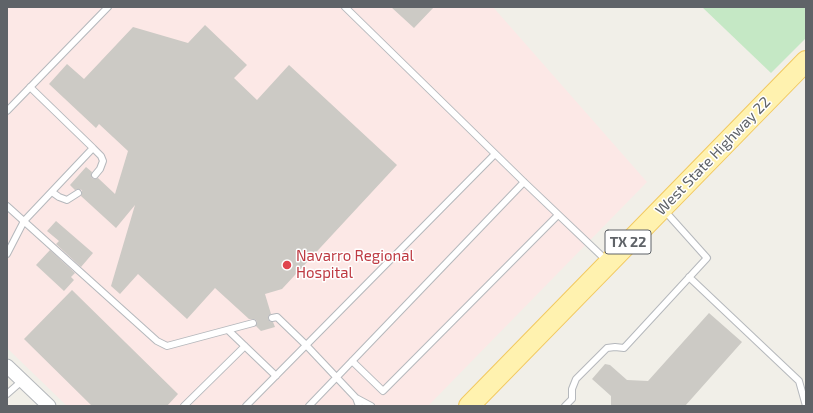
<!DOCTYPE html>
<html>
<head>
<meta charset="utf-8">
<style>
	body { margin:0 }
	#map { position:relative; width:813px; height:413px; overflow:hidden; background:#f1efe8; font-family:"Exo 2",sans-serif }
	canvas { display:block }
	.frame { position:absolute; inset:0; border:8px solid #5f6368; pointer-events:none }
</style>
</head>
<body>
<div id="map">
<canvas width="813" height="413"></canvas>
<div class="frame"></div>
</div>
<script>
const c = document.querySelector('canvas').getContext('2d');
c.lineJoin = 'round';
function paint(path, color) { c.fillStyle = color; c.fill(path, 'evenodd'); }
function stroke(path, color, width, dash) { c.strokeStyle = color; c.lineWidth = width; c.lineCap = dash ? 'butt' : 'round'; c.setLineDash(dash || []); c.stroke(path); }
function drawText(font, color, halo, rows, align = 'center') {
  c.font = font + ' "Exo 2",sans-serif'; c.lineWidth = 3; c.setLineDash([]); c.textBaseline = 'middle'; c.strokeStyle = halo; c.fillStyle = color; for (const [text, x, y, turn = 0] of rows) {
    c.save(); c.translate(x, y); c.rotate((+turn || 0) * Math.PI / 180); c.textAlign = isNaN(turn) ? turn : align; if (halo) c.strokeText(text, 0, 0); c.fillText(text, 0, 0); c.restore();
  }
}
const medical = new Path2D(`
	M 7,7 L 493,7 L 647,182 L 428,406 L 67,406 L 7,348 Z`);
const green = new Path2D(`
	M 702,7 L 806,7 L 806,38 L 771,73 Z`);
const building = new Path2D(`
	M 391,7 L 434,7 L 414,28 Z
	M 205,25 L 247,65 L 234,78 L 257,100 L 289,65 L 397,165 L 282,289 L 265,294 L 271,314 L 268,316 L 268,319 L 270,322 L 273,322 L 275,327 L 261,331 L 256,326 L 257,322 L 256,320 L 254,319 L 249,319 L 215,288 L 187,319 L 138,274 L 120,294 L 111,286 L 135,205 L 116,228 L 81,196 L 82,193 L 82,190 L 78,189 L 75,190 L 70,185 L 86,167 L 92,172 L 91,175 L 92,178 L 95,179 L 98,178 L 115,194 L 128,151 L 99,124 L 96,128 L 49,84 L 67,64 L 84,79 L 133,27 L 188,43 Z
	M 56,221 L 93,253 L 81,267 L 56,244 L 59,241 L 47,231 Z
	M 50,250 L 75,273 L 71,277 L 74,280 L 64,291 L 36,265 Z
	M 72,290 L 178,394 L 167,406 L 92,406 L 24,339 Z
	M 709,313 L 742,342 L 685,406 L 611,406 L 611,396 L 592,379 L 605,364 L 610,365 L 627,380 L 648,381 Z`);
const service = new Path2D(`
	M 345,7 L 524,182 L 607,261
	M 7,111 L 108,7
	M 93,148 L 101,156 L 103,161 L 100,169 L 95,175
	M 52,192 L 59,197 L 67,200 L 78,193
	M 7,206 L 157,341 L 167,346 L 253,323
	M 7,254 L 24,221 L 93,148 L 30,87
	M 689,277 L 799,381 L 806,406
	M 272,318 L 277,317 L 306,345 L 356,398 L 371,406
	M 228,330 L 276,376
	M 352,361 L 383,391 L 558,215
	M 7,394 L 23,380
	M 356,398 L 359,406
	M 184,406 L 245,346
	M 246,406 L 495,154
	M 309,406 L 524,182
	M 565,406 L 572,399 L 572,389 L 576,379 L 607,348 L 615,347 L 624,348 L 707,258 L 664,210`);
const minor = new Path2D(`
	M 7,366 L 49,406`);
const primary = new Path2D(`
	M 469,406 L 806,61`);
const markers = [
	[287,265,5,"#e0444e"]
];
const shields = [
	[628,242,46]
];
const shieldNames = [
	["TX 22",628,242]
];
const streetNames = [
	["West State Highway 22",713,156,-46]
];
const healthNames = [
	["Navarro Regional",296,256],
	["Hospital",296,273]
];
paint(medical, '#fce8e6');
paint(green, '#c5e8c5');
paint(building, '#cccac5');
stroke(service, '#b5b8bc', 8);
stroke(minor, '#b5b8bc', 15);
stroke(primary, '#f2c960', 22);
stroke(service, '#fff', 6);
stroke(minor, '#fff', 13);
stroke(primary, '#fff2af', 20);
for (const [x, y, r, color] of markers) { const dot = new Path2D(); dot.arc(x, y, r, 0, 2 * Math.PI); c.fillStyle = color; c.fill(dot); stroke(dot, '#fff', 1.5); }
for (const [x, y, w] of shields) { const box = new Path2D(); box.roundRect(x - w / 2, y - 12, w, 24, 3); c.fillStyle = '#fff'; c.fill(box); stroke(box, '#5f6368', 1); }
drawText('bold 14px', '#5f6368', null, shieldNames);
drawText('15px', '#5f6368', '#fff', streetNames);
drawText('15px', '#be3a42', '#fff', healthNames, 'left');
</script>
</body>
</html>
